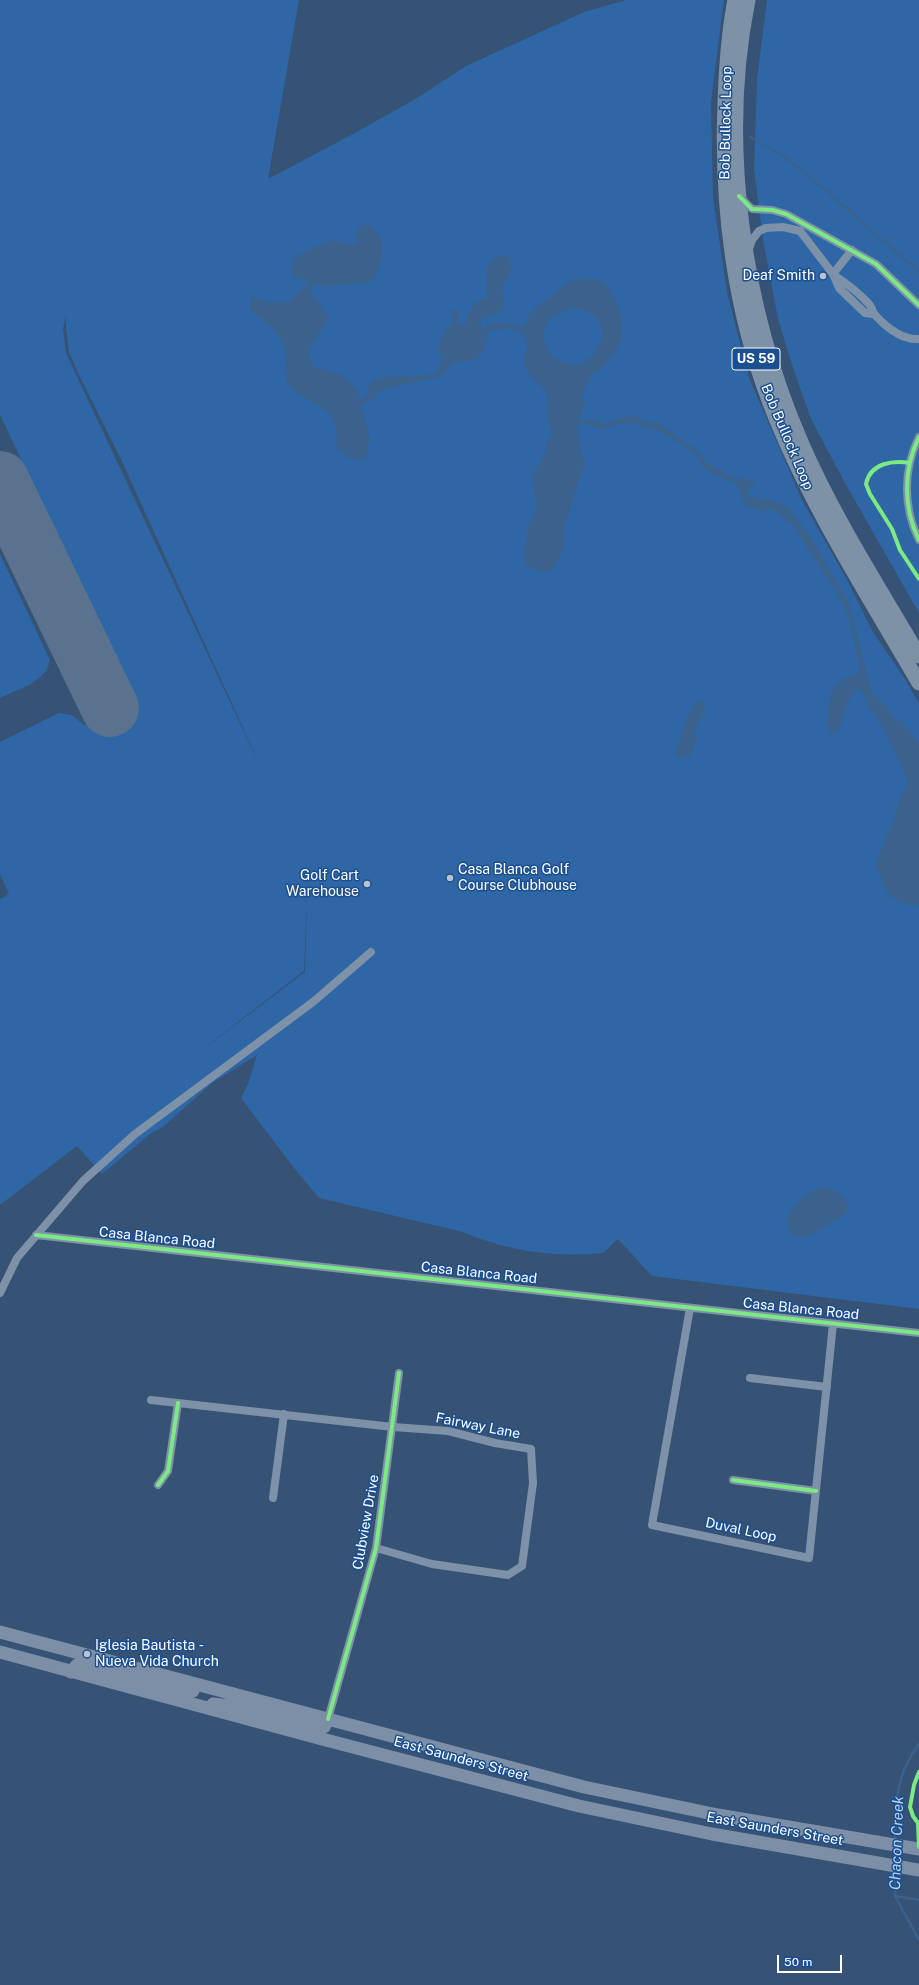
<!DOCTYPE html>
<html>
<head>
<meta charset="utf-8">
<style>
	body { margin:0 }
	#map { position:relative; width:919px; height:1985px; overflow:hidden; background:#365274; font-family:"Public Sans",sans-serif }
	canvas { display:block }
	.scale { position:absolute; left:777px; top:1955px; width:65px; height:18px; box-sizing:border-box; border:2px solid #fff; border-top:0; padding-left:5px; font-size:12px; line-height:14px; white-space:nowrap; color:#fff; -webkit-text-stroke:3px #1b4f8f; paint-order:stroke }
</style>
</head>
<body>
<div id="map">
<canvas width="919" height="1985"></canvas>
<div class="scale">50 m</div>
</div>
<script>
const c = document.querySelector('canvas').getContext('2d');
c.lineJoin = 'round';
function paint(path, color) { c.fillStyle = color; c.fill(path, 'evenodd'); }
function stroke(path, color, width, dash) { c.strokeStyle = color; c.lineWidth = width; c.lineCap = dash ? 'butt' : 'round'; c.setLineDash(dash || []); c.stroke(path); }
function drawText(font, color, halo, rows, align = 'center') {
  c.font = font + ' "Public Sans",sans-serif'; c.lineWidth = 3; c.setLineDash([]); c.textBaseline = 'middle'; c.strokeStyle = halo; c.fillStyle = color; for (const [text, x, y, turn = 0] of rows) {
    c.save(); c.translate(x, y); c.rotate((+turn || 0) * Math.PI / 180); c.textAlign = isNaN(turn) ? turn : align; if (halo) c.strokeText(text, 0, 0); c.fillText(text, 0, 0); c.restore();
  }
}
const green = new Path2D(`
	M 0,0 L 299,0 L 268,179 L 353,134 L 417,98 L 466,66 L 584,12 L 626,0 L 724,0 L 711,102 L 713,197 L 727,292 L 749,378 L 803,502 L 846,578 L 873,632 L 905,679 L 919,704 L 919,1309 L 652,1276 L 618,1239 L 603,1253 C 555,1258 507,1251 463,1232 L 319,1198 L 294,1168 L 241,1098 L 248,1084 L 257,1055 L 212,1083 L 163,1127 L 150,1134 L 102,1174 L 77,1146 L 0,1205 L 0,899 L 9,894 L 0,874 L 0,742 L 59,713 L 72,715 L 84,725 L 136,699 L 0,415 ZM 66,316 L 66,328 L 69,352 L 79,375 L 120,457 L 262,770 L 66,353 L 63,329 ZM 307,898 L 305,972 L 185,1063 L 304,971 Z
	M 767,0 L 919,0 L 919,613 L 845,483 L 811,419 L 795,374 L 778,319 L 763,240 L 754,169 L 757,79 Z
	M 0,554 L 50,660 C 47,682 18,689 0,698 Z`);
const water = new Path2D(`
	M 361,225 L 368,225 C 371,227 375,230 378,233 C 388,246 379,268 373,281 C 360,283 325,290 315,283 L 310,290 L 325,311 L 328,318 C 323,337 300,344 314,367 C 337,374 344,371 359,392 L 359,401 C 367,396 369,394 368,385 L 375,379 L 387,377 L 431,375 L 437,371 L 442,360 L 439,345 L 445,330 L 452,325 L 453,322 L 451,311 L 455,308 L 458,311 L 458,323 L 466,324 L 467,315 L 476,302 L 487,298 C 488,281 479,254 507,256 L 510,261 C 511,265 511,272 509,276 C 507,281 503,284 502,290 C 502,297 508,304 501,311 C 494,318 482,313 480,325 L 482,329 C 496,318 506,324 521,327 L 525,324 L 533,310 L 569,282 L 577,279 L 593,279 L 602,281 L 612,292 L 622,319 L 621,339 L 617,350 L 605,365 L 600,370 L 593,374 L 587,381 L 583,394 L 585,401 L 579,420 L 597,420 L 606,425 L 614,420 L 630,415 L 649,422 L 659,423 L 699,452 L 705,462 L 736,479 L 740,477 L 757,482 L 748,488 L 749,498 L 754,497 L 764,499 L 778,502 L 787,507 L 811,537 L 849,603 L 872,693 L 889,709 L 892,715 L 905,725 L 919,743 L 919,905 L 902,904 L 888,894 L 876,866 L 879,853 L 892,825 L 901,795 L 908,783 L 906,776 L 883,728 L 868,705 L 861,690 L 857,690 C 846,697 844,721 837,734 L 831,734 L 827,727 C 831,699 825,682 857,674 L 860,669 L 848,614 L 835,590 L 791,523 L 772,509 L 760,511 L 747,506 L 742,499 L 739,488 L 735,483 L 713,474 L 701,465 L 698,458 L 684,446 L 661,432 L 634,423 L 623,423 L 603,429 L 586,424 L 580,424 L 577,429 L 584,464 L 564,527 L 564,545 L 561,556 L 553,568 L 548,572 L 541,572 L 528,567 L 525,562 L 524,554 L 529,525 L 537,506 L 533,482 L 533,473 L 543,460 L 548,440 L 552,436 L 548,419 L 547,391 C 539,384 525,374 524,362 C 524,357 528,352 527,346 C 526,326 502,326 488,332 L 485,347 L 478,357 L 473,360 L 454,362 L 439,377 L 386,388 L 361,406 L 370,438 L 366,459 C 354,464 345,455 336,448 C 336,443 337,437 337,432 C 334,410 318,407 303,396 C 298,393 291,389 288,384 C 284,377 286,368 286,360 C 286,336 270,325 252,312 L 250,306 L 251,296 L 269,302 L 289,302 L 309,282 L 292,276 L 292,260 C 303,253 322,241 335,241 C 343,241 348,246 357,245 L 356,231 ZM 572,308 C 613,311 610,353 577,365 C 572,364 566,364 562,362 C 543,354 536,327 555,315 C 560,312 567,310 572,308 Z
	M 700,701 L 704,702 L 705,710 L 695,729 C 699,737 694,749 689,757 L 677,757 L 676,752 C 681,736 686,711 700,701 Z
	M 824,1187 C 838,1189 853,1201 845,1215 L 807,1237 L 794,1237 L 787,1226 L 787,1217 C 796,1204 808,1189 824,1187 Z`);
const stream = new Path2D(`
	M 750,137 L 784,156 L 828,192 L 919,272
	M 895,1840 C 895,1804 896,1774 919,1744
	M 895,1862 L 895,1849
	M 895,1869 L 895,1896 L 919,1940
	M 895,1896 L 919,1900`);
const runway = new Path2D(`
	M 0,480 L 110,708`);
const minor = new Path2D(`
	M 741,198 L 752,209 L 772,210 L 786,214 L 876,264 L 919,305
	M 749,249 L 752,240 L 759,231 L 766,228 L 783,227 L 800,231 L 833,274 L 839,288 L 865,313 L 873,314
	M 833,274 L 852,250
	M 834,275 C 846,283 859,293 869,304 C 872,307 872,312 875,315 C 886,327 901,340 919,339
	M 919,437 C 903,469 903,508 919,540
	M 36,1235 L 919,1333
	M 0,1293 L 17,1258 L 83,1181 L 135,1134 L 313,1002 L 371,952
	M 690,1308 L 652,1525 L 809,1558 L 833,1324
	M 750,1378 L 827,1387
	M 151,1400 L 393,1427 L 448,1431 L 495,1443 L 531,1449 L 533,1483 L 522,1566 L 508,1575 L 432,1564 L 376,1548
	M 733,1480 L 816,1491
	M 158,1485 L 168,1471 L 178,1403
	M 273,1498 L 284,1414
	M 328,1719 L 376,1548 L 399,1373`);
const primary = new Path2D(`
	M 0,1632 L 584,1787 L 718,1815 L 919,1849
	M 0,1652 L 322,1739 L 579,1806 L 712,1834 L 919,1870
	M 71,1672 L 77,1665 L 84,1665 L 193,1691
	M 213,1704 L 242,1707 L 320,1728 L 324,1727 L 328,1719`);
const motorway = new Path2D(`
	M 735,0 C 728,35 726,70 725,105 C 721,205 734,309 770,403 C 808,502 866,592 919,683
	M 748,0 C 719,143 743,309 801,442 C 833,516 878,586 919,656`);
const cycleway = new Path2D(`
	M 739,196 L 752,209 L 772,210 L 786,214 L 876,264 L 919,305
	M 919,437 C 903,469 903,508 919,540
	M 910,463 C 893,460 870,463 866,484 L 870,494 L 892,529 L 900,550 L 919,579
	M 36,1235 L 919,1333
	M 733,1480 L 816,1491
	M 158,1485 L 168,1471 L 178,1403
	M 328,1719 L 376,1548 L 399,1373
	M 919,1772 L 914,1785 L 910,1807 L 913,1816 L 918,1823 L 919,1847`);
const markers = [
	[823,276,4,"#b9c2ce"],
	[450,878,4,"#b9c2ce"],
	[367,884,4,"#b9c2ce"],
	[87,1654,4,"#b9c2ce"]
];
const shields = [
	[756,359,48]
];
const shieldNames = [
	["US 59",756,359]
];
const streetNames = [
	["Bob Bullock Loop",726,123,-89],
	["Bob Bullock Loop",787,437,67],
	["Casa Blanca Road",157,1238,6],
	["Casa Blanca Road",479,1273,6],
	["Casa Blanca Road",801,1309,6],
	["Fairway Lane",478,1426,11],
	["Clubview Drive",366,1522,-80],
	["Duval Loop",741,1530,12],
	["East Saunders Street",461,1759,15],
	["East Saunders Street",775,1829,10]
];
const poiNames = [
	["Deaf Smith",815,276],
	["Casa Blanca Golf",458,870,"left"],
	["Course Clubhouse",458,886,"left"],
	["Golf Cart",359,876],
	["Warehouse",359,892],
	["Iglesia Bautista -",95,1646,"left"],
	["Nueva Vida Church",95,1662,"left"]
];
const waterNames = [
	["Chacon Creek",897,1843,-88]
];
paint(green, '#2f66a5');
paint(water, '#3b618d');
stroke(stream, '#3b618d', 2.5);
stroke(runway, '#5a728e', 58);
stroke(minor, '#7d92a8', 8);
stroke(primary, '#7d8ea7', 13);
stroke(motorway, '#7e92a7', 15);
stroke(cycleway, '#7ce984', 4);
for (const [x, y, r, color] of markers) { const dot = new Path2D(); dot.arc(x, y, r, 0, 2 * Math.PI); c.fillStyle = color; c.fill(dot); stroke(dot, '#1b4f8f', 1.5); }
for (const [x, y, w] of shields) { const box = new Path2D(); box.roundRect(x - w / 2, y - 11, w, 22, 3); c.fillStyle = '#1b4f8f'; c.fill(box); stroke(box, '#fff', 1); }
drawText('bold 13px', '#fff', null, shieldNames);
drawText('14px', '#fff', '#1b4f8f', streetNames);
drawText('14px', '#fff', '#1b4f8f', poiNames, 'right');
drawText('italic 15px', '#b5d3f5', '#1b4f8f', waterNames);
</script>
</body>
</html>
